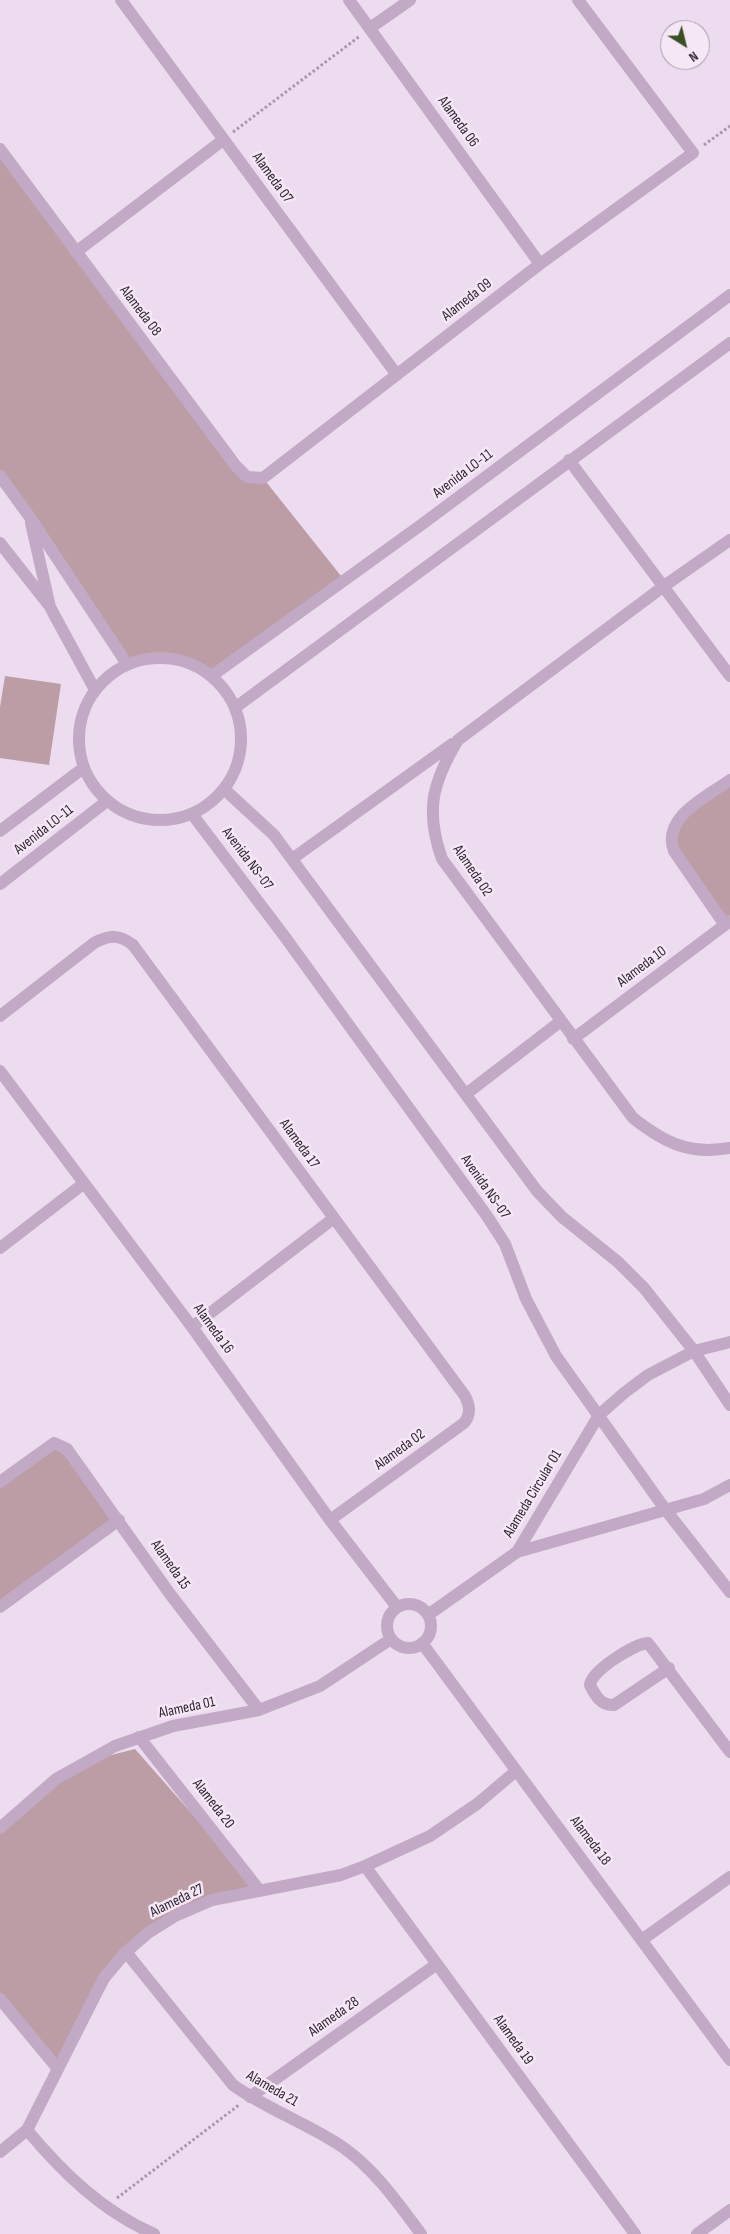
<!DOCTYPE html>
<html>
<head>
<meta charset="utf-8">
<style>
	body { margin:0 }
	#map { position:relative; width:730px; height:2234px; overflow:hidden; background:#eddbef; font-family:"Sofia Sans Condensed",sans-serif }
	canvas { display:block }
	.north { position:absolute; left:660px; top:20px; width:50px; height:50px; box-sizing:border-box; background:#f6e7f7; border:1px solid #a79ba9; border-radius:50%; rotate:144deg; font-size:14px; font-weight:700; line-height:20px; text-align:center; color:#302833 }
	.north::after { content:''; display:block; margin:auto; width:18px; height:22px; background:#3a5022; clip-path:polygon(50% 0,100% 100%,50% 72%,0 100%) }
</style>
</head>
<body>
<div id="map">
<canvas width="730" height="2234"></canvas>
<div class="north">N</div>
</div>
<script>
const c = document.querySelector('canvas').getContext('2d');
c.lineJoin = 'round';
function paint(path, color) { c.fillStyle = color; c.fill(path, 'evenodd'); }
function stroke(path, color, width, dash) { c.strokeStyle = color; c.lineWidth = width; c.lineCap = dash ? 'butt' : 'round'; c.setLineDash(dash || []); c.stroke(path); }
function drawText(font, color, halo, rows, align = 'center') {
  c.font = font + ' "Sofia Sans Condensed",sans-serif'; c.lineWidth = 5; c.setLineDash([]); c.textBaseline = 'middle'; c.strokeStyle = halo; c.fillStyle = color; for (const [text, x, y, turn = 0] of rows) {
    c.save(); c.translate(x, y); c.rotate((+turn || 0) * Math.PI / 180); c.textAlign = isNaN(turn) ? turn : align; if (halo) c.strokeText(text, 0, 0); c.fillText(text, 0, 0); c.restore();
  }
}
const green = new Path2D(`
	M 0,148 L 247,477 L 263,478 L 345,581 L 213,675 L 156,657 L 127,664 L 0,476 Z
	M 5,676 L 61,684 L 49,765 L 0,758 L 0,707 Z
	M 730,781 L 730,921 L 674,851 L 675,823 Z
	M 54,1443 L 119,1520 L 0,1607 L 0,1482 Z
	M 135,1749 L 260,1891 L 193,1908 L 126,1952 L 58,2069 L 0,1999 L 0,1828 L 84,1762 Z`);
const path = new Path2D(`
	M 233,132 L 360,36
	M 704,145 L 730,126
	M 117,2198 L 239,2105`);
const minor = new Path2D(`
	M 121,0 L 397,375
	M 349,0 L 540,264
	M 370,28 L 410,0
	M 0,149 L 236,466 L 247,477 L 263,478 L 540,264 L 693,153 L 578,0
	M 76,252 L 223,140
	M 569,460 L 730,676
	M 0,476 L 29,516 L 127,664
	M 31,523 L 50,607 L 95,690
	M 730,540 L 664,586 L 458,740 C 432,783 425,811 442,859 L 633,1118 C 665,1143 689,1155 730,1148
	M 0,543 L 48,604
	M79 739a81 81 0 1 1 162 0a81 81 0 1 1-162 0Z
	M 213,675 L 421,525 L 730,295
	M 236,707 L 730,343
	M 224,789 L 274,835 L 537,1191 L 562,1217 L 618,1262 L 644,1288 L 694,1351 L 730,1405
	M 192,814 L 285,937 L 487,1216 L 505,1244 L 526,1299 L 556,1356 L 665,1509 L 730,1592
	M 0,831 L 82,769
	M 292,859 L 452,744
	M 0,884 L 107,801
	M 725,925 L 674,851 C 661,817 707,797 730,780
	M 0,1016 L 94,943 C 110,935 119,934 133,945 L 465,1396 C 470,1406 471,1414 464,1423 L 330,1520
	M 573,1039 L 730,921
	M 0,1071 L 192,1327 L 330,1520 L 397,1607
	M 466,1094 L 561,1021
	M 0,1248 L 83,1184
	M 192,1327 L 334,1218
	M 0,1482 L 54,1443 L 67,1449 L 170,1594 L 259,1710
	M 517,1552 L 599,1415 L 624,1393 L 648,1375 L 694,1351 L 730,1342
	M387 1626a22 22 0 1 1 44 0a22 22 0 1 1-44 0Z
	M 0,1607 L 119,1520
	M 428,1615 L 517,1552 L 704,1499 L 730,1485
	M 422,1643 L 730,2060
	M 669,1668 L 614,1705 C 601,1706 595,1695 590,1685 C 591,1671 634,1644 648,1643 L 730,1752
	M 139,1737 L 260,1891
	M 0,1828 L 56,1779 L 115,1746 L 173,1726 L 259,1710 L 320,1686 L 391,1639
	M 365,1866 L 635,2234
	M 643,1939 L 730,1877
	M 126,1952 L 233,2085 C 268,2110 309,2124 344,2148 C 375,2170 398,2203 421,2234
	M 0,1999 L 58,2069
	M 250,2097 L 437,1964
	M 27,2130 C 63,2173 102,2211 154,2234
	M 0,2152 L 27,2130 L 104,1978 L 126,1952 L 148,1933 L 175,1916 L 212,1900 L 341,1875 L 365,1866 L 430,1836 L 477,1804 L 516,1771
	M 697,2234 L 730,2210`);
const streetNames = [
	["Alameda 06",458,122,54],
	["Alameda 07",272,178,54],
	["Alameda 09",467,300,-38],
	["Alameda 08",140,311,53],
	["Avenida LO-11",463,474,-37],
	["Avenida LO-11",44,830,-38],
	["Avenida NS-07",247,859,53],
	["Alameda 02",472,871,56],
	["Alameda 10",642,967,-37],
	["Alameda 17",299,1144,54],
	["Avenida NS-07",485,1187,55],
	["Alameda 16",213,1329,54],
	["Alameda 02",400,1450,-36],
	["Alameda Circular 01",533,1494,-59],
	["Alameda 15",170,1565,55],
	["Alameda 01",187,1708,-12],
	["Alameda 20",213,1804,52],
	["Alameda 18",590,1841,53],
	["Alameda 27",177,1901,-26],
	["Alameda 28",334,2017,-35],
	["Alameda 19",513,2040,54],
	["Alameda 21",272,2089,30]
];
paint(green, '#bc9da5');
stroke(path, '#ac93b1', 3, [2.5, 2.5]);
stroke(minor, '#c2a9c5', 12);
drawText('15px', '#302833', '#f6e7f7', streetNames);
</script>
</body>
</html>
